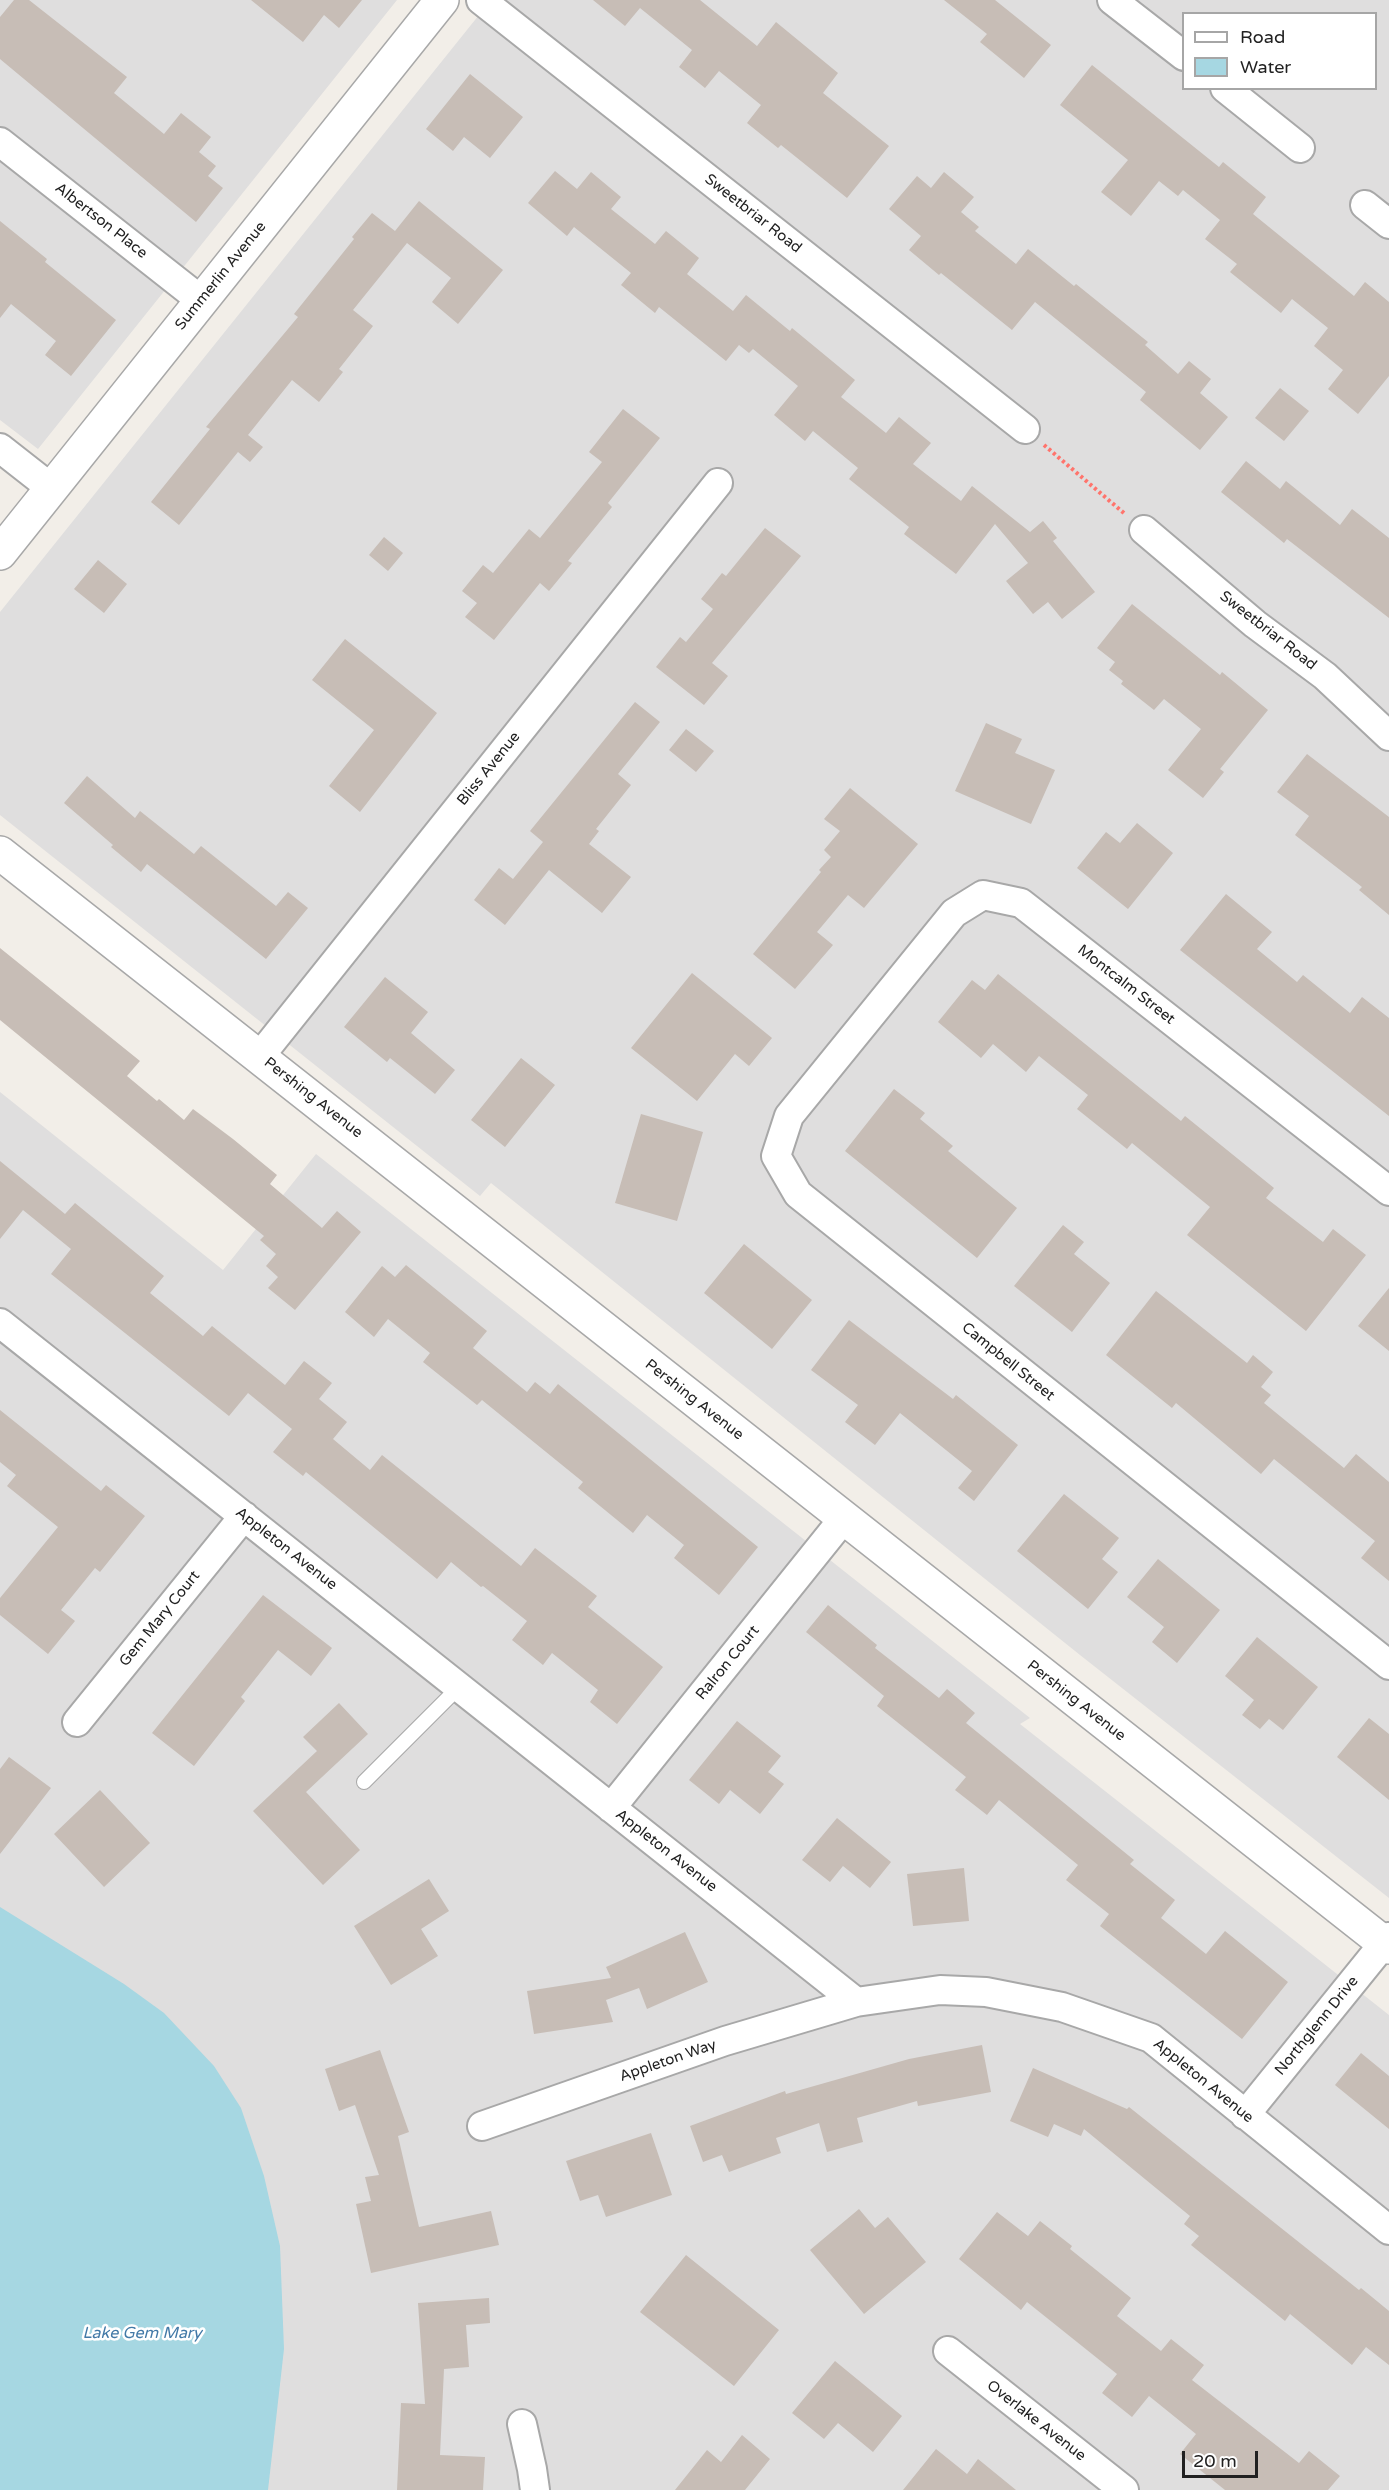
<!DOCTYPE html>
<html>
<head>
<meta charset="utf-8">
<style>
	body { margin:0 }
	#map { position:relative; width:1389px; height:2490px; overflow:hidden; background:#f2eee8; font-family:"Varela Round",sans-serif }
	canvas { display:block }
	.legend { position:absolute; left:1182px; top:12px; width:195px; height:78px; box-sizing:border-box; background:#fff; border:2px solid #a6a6a6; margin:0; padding:8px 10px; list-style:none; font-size:18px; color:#212121 }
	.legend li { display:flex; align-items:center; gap:12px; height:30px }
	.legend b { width:30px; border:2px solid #a6a6a6 }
	.scale { position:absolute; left:1182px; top:2451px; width:76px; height:27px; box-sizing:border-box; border:3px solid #212121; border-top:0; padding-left:8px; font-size:18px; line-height:21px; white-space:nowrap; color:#212121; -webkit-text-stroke:4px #fff; paint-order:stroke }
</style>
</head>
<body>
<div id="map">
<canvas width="1389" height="2490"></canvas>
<ul class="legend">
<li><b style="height:8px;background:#fff"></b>Road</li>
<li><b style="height:16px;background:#a6d7e2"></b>Water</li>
</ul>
<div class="scale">20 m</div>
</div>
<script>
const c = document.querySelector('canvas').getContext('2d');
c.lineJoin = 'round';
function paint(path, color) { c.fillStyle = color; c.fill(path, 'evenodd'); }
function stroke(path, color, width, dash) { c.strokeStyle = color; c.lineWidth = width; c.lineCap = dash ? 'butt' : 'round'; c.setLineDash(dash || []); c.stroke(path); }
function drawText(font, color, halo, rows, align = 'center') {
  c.font = font + ' "Varela Round",sans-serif'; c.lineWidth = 5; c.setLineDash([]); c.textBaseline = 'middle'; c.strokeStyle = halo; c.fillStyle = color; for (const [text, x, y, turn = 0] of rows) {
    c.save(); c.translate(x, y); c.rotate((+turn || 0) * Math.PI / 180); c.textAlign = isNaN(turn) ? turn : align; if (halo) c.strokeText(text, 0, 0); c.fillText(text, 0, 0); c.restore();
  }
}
const residential = new Path2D(`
	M 0,0 L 397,0 L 38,449 L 0,420 Z
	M 491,0 L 1389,0 L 1389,1898 L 1080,1655 L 491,1183 L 480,1196 L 0,815 L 0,612 ZM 1184,14 L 1376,14 L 1376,88 L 1184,88 Z
	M 0,1092 L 223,1270 L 316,1154 L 1030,1718 L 1020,1724 L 1389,2015 L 1389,2490 L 0,2490 Z`);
const water = new Path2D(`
	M 0,1907 L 124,1984 L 164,2013 L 214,2066 L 241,2108 L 264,2176 L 280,2246 L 284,2349 L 268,2490 L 0,2490 Z`);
const building = new Path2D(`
	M 14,0 L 29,0 L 127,77 L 114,93 L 164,134 L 181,113 L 211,137 L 199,152 L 216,166 L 208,176 L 223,188 L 196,222 L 0,59 L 0,17 Z
	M 251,0 L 362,0 L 339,28 L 324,15 L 303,42 Z
	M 593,0 L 700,0 L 757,46 L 776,22 L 838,73 L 823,93 L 889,146 L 847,198 L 781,145 L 778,148 L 747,123 L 761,105 L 719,71 L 705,88 L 679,67 L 692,50 L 640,8 L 625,26 Z
	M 944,0 L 995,0 L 1051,45 L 1024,78 L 980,42 L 987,34 Z
	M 1092,65 L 1219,167 L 1223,162 L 1266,197 L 1253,214 L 1354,296 L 1365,282 L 1389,302 L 1389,376 L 1358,414 L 1328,389 L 1343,370 L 1314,346 L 1328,328 L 1292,299 L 1281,313 L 1230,272 L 1237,264 L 1205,239 L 1220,220 L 1183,190 L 1178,196 L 1159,181 L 1131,216 L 1101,192 L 1128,160 L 1060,105 Z
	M 470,74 L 523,117 L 490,158 L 464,137 L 453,151 L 426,129 Z
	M 555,171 L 577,189 L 591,172 L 621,197 L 611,209 L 655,244 L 666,231 L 699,258 L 687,274 L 733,311 L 746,295 L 790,331 L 792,328 L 855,380 L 841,397 L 886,433 L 899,417 L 931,443 L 913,464 L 961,501 L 972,486 L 1030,532 L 1043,521 L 1057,538 L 1053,541 L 1095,592 L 1062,619 L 1048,602 L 1033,614 L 1006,581 L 1028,563 L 995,524 L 956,574 L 904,534 L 909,527 L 849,479 L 858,468 L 813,431 L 805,441 L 774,415 L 798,386 L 753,349 L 749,353 L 739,345 L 726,361 L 659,307 L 655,313 L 621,285 L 631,273 L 574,227 L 567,236 L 528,203 Z
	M 944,172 L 974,197 L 961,212 L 979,227 L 975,231 L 1016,264 L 1028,249 L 1074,286 L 1076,284 L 1148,342 L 1145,345 L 1178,374 L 1189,361 L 1211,379 L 1200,393 L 1228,417 L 1200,450 L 1140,400 L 1146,392 L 1035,302 L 1012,330 L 941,273 L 939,275 L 909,250 L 921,236 L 889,209 L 917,176 L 931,188 Z
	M 419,201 L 503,270 L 458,324 L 432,302 L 451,278 L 407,243 L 353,310 L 373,326 L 339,369 L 343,372 L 319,402 L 292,380 L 248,435 L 263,447 L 250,462 L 238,452 L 179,525 L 151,502 L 210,429 L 206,427 L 298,317 L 294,314 L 354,239 L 352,237 L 372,213 L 395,231 Z
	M 0,221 L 47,259 L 45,262 L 116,320 L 71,376 L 45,355 L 56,341 L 11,304 L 0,318 Z
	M 1280,388 L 1309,411 L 1284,441 L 1255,418 Z
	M 623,409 L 660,438 L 608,503 L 612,507 L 568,561 L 572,563 L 549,591 L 540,583 L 494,640 L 465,617 L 477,603 L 462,591 L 483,565 L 493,573 L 529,529 L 540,538 L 602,462 L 589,452 Z
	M 1246,461 L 1280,489 L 1286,481 L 1340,525 L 1352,509 L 1389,538 L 1389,618 L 1287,539 L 1284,543 L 1221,492 Z
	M 765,528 L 801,556 L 712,663 L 728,676 L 704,705 L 656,667 L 680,637 L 686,642 L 713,609 L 701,599 L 722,573 L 726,576 Z
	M 384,537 L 403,553 L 388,571 L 369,555 Z
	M 98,560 L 127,584 L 104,613 L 74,589 Z
	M 1132,604 L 1220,675 L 1222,672 L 1268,710 L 1220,769 L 1224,772 L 1203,798 L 1168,770 L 1201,729 L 1164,699 L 1154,710 L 1121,684 L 1123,681 L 1109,670 L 1115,662 L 1097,648 Z
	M 345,639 L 437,713 L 360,812 L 329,786 L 374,730 L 312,680 Z
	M 635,702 L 660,722 L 618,774 L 631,785 L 596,829 L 599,831 L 589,844 L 631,877 L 602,913 L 549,870 L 505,925 L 474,900 L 499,868 L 513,879 L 543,842 L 530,831 Z
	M 986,723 L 1022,739 L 1015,753 L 1055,770 L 1031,824 L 955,791 Z
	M 686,729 L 714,751 L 696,772 L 669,750 Z
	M 1307,754 L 1389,817 L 1389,915 L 1359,890 L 1362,887 L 1295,835 L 1309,816 L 1277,792 Z
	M 87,776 L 135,818 L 140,811 L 194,854 L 201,846 L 276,906 L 288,892 L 308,908 L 266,959 L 147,864 L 141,872 L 111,847 L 113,845 L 64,803 Z
	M 850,788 L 918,844 L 864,908 L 848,895 L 817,932 L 833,945 L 795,989 L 753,954 L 821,872 L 819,870 L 831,857 L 824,850 L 840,831 L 824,819 Z
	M 1137,823 L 1173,853 L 1128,909 L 1077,868 L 1106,832 L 1120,843 Z
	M 1226,894 L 1272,932 L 1257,949 L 1297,982 L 1303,975 L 1350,1013 L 1362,997 L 1389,1018 L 1389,1116 L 1180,950 Z
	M 0,948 L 140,1061 L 127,1076 L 157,1101 L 159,1099 L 184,1120 L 193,1109 L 233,1139 L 277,1175 L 270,1184 L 322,1228 L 337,1211 L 361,1232 L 295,1310 L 268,1288 L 278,1277 L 266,1266 L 276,1254 L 260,1240 L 264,1236 L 0,1020 Z
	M 692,973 L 772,1038 L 749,1066 L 735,1054 L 697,1101 L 631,1048 Z
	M 998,974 L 1181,1121 L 1185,1116 L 1274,1188 L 1266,1198 L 1323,1242 L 1333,1229 L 1366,1255 L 1306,1331 L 1187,1235 L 1210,1207 L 1132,1143 L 1127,1149 L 1077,1109 L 1088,1095 L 1039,1056 L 1026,1072 L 993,1044 L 981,1058 L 938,1022 L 972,980 L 985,990 Z
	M 385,977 L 428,1012 L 411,1033 L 455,1070 L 435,1094 L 390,1058 L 387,1062 L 344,1027 Z
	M 521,1058 L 555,1085 L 505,1147 L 471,1120 Z
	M 894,1089 L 925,1113 L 920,1119 L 953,1146 L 948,1151 L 1017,1208 L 977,1258 L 845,1151 Z
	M 641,1114 L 703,1132 L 677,1221 L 615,1203 Z
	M 0,1161 L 65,1214 L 75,1203 L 164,1276 L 150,1293 L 203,1336 L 212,1326 L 285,1385 L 304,1361 L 332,1383 L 319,1399 L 347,1422 L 333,1439 L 370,1470 L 382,1455 L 521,1566 L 535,1548 L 597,1596 L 588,1607 L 663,1667 L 617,1724 L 590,1702 L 598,1690 L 552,1653 L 543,1665 L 512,1640 L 527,1621 L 483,1586 L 481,1587 L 451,1562 L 437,1579 L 306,1472 L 303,1476 L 273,1452 L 292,1429 L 248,1393 L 229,1416 L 51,1274 L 71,1249 L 23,1210 L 0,1239 Z
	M 1063,1225 L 1084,1242 L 1074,1254 L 1110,1283 L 1072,1332 L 1014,1286 Z
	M 744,1244 L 812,1300 L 772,1349 L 704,1293 Z
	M 406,1265 L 487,1331 L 473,1348 L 527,1392 L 535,1382 L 550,1394 L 558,1384 L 758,1547 L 719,1595 L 674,1558 L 684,1545 L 647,1515 L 633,1533 L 578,1488 L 583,1482 L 482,1400 L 477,1405 L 423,1362 L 430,1353 L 388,1319 L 374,1337 L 345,1312 L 382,1266 L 395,1277 Z
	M 1389,1288 L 1389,1351 L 1358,1326 Z
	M 1156,1291 L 1247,1363 L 1253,1355 L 1273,1372 L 1261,1387 L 1271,1395 L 1264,1403 L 1313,1443 L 1344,1468 L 1356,1454 L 1389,1482 L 1389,1581 L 1361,1558 L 1375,1541 L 1274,1459 L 1261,1474 L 1176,1403 L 1172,1408 L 1106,1355 Z
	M 849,1320 L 953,1399 L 956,1395 L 1018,1445 L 974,1501 L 958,1488 L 972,1471 L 900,1413 L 875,1445 L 845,1422 L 858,1405 L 811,1370 Z
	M 0,1410 L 101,1491 L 106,1485 L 145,1516 L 100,1572 L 95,1568 L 61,1610 L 75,1621 L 48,1654 L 0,1615 L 0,1598 L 58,1527 L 7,1486 L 16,1475 L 0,1462 Z
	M 1064,1494 L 1119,1538 L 1102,1559 L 1118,1572 L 1088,1609 L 1017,1551 Z
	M 1158,1559 L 1220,1610 L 1177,1663 L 1152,1642 L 1164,1627 L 1127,1597 Z
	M 263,1595 L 332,1648 L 311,1676 L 278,1650 L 241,1697 L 245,1701 L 194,1766 L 152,1733 Z
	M 828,1605 L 877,1645 L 875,1648 L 939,1698 L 947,1689 L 975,1713 L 966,1723 L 1134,1860 L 1130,1864 L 1175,1900 L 1161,1918 L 1206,1954 L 1225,1931 L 1288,1982 L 1242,2039 L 1100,1926 L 1109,1914 L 1066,1880 L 1078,1865 L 999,1800 L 987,1815 L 955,1790 L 966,1777 L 877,1706 L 884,1696 L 806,1632 Z
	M 1257,1637 L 1318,1687 L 1283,1730 L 1269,1719 L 1260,1729 L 1242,1715 L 1254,1700 L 1225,1676 Z
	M 339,1703 L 368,1734 L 306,1792 L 360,1850 L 323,1885 L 253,1811 L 317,1751 L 303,1737 Z
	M 1369,1718 L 1389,1734 L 1389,1800 L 1337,1757 Z
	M 737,1721 L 781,1756 L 768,1772 L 784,1784 L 760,1814 L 730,1790 L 719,1804 L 689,1780 Z
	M 9,1757 L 51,1788 L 0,1854 L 0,1769 Z
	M 100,1790 L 150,1843 L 104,1887 L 54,1834 Z
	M 837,1818 L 891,1862 L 870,1888 L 843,1866 L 830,1882 L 802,1860 Z
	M 964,1868 L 969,1921 L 913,1926 L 907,1874 Z
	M 429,1879 L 449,1911 L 421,1929 L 438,1956 L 391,1985 L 354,1926 Z
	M 685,1932 L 708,1982 L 647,2009 L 639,1988 L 606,2000 L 613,2022 L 534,2034 L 527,1991 L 611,1978 L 606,1967 Z
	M 982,2045 L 991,2092 L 918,2106 L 917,2101 L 857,2118 L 863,2142 L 827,2152 L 819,2123 L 776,2138 L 781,2153 L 729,2172 L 722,2155 L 703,2162 L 690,2126 L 785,2091 L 786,2094 L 909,2059 Z
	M 380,2050 L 409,2132 L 398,2136 L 419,2227 L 491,2211 L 499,2245 L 371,2273 L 356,2204 L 371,2201 L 365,2177 L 379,2175 L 355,2105 L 339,2111 L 325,2069 Z
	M 1361,2053 L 1389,2076 L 1389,2129 L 1335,2085 Z
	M 1033,2068 L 1127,2109 L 1129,2107 L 1359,2290 L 1361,2288 L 1389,2311 L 1389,2365 L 1366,2347 L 1352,2365 L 1290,2314 L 1285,2321 L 1191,2245 L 1199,2236 L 1184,2224 L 1190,2216 L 1084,2129 L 1081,2136 L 1054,2124 L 1048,2137 L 1010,2121 Z
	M 651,2133 L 672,2195 L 606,2217 L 598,2195 L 580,2201 L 566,2161 Z
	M 859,2209 L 875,2228 L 888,2217 L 926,2262 L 864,2314 L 810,2250 Z
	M 997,2212 L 1028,2236 L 1040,2221 L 1072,2246 L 1070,2249 L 1131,2298 L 1117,2316 L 1161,2351 L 1171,2339 L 1204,2365 L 1192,2380 L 1299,2463 L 1309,2451 L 1340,2476 L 1328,2490 L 1225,2490 L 1180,2454 L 1196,2434 L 1149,2396 L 1132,2417 L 1102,2393 L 1117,2374 L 1027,2302 L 1021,2310 L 959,2259 Z
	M 686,2255 L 779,2330 L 734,2386 L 640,2312 Z
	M 489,2298 L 490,2323 L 466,2325 L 469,2367 L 444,2369 L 440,2455 L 485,2457 L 483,2490 L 397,2490 L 401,2403 L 425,2404 L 418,2303 Z
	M 835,2361 L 902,2416 L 873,2452 L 838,2423 L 824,2439 L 792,2413 Z
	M 742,2435 L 770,2459 L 745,2490 L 675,2490 L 707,2450 L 721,2462 Z
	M 936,2449 L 967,2474 L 978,2459 L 1016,2490 L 903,2490 Z`);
const path = new Path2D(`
	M 1044,445 L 1125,514`);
const service = new Path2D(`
	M 364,1782 L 459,1687`);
const minor = new Path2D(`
	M 481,0 L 1025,429
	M 1112,0 L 1184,56
	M 1225,88 L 1300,148
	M 0,142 L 202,301
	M 1365,205 L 1389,224
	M 0,448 L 51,488
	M 1144,530 L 1255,624 L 1325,676 L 1389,736
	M 260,1056 L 718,483
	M 1389,1191 L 1021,903 L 983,895 L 954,913 L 789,1116 L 776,1156 L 798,1194 L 1389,1665
	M 0,1323 L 856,2002
	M 77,1722 L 244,1516
	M 611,1808 L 844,1518
	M 1245,2115 L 1389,1937
	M 482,2126 L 725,2041 L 856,2002 L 940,1990 L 986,1992 L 1062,2007 L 1151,2038 L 1389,2230
	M 948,2351 L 1124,2490
	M 522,2424 L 532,2469 L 535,2490`);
const tertiary = new Path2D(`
	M 0,553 L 442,0
	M 0,853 L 1389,1947`);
const streetNames = [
	["Sweetbriar Road",753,214,38],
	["Albertson Place",101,221,38],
	["Summerlin Avenue",221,276,-51],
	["Sweetbriar Road",1268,631,38],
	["Bliss Avenue",489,769,-51],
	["Montcalm Street",1126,985,38],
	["Pershing Avenue",313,1098,38],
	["Campbell Street",1008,1362,39],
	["Pershing Avenue",694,1400,38],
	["Appleton Avenue",286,1549,38],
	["Gem Mary Court",160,1619,-51],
	["Ralron Court",728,1663,-51],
	["Pershing Avenue",1076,1701,38],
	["Appleton Avenue",666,1851,38],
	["Northglenn Drive",1317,2026,-51],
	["Appleton Way",668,2061,-19],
	["Appleton Avenue",1203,2081,39],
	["Overlake Avenue",1036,2421,38]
];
const waterNames = [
	["Lake Gem Mary",142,2334]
];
paint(residential, '#dfdede');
paint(water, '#a6d7e2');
paint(building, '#c7bdb6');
stroke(service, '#a8a8a8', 16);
stroke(minor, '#a8a8a8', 32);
stroke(tertiary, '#a8a8a8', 36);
stroke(path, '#ff746c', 4, [3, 3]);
stroke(service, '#fff', 14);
stroke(minor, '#fff', 28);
stroke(tertiary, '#fff', 33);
drawText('15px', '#212121', '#fff', streetNames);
drawText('italic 16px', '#4279a7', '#fff', waterNames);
</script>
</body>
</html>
